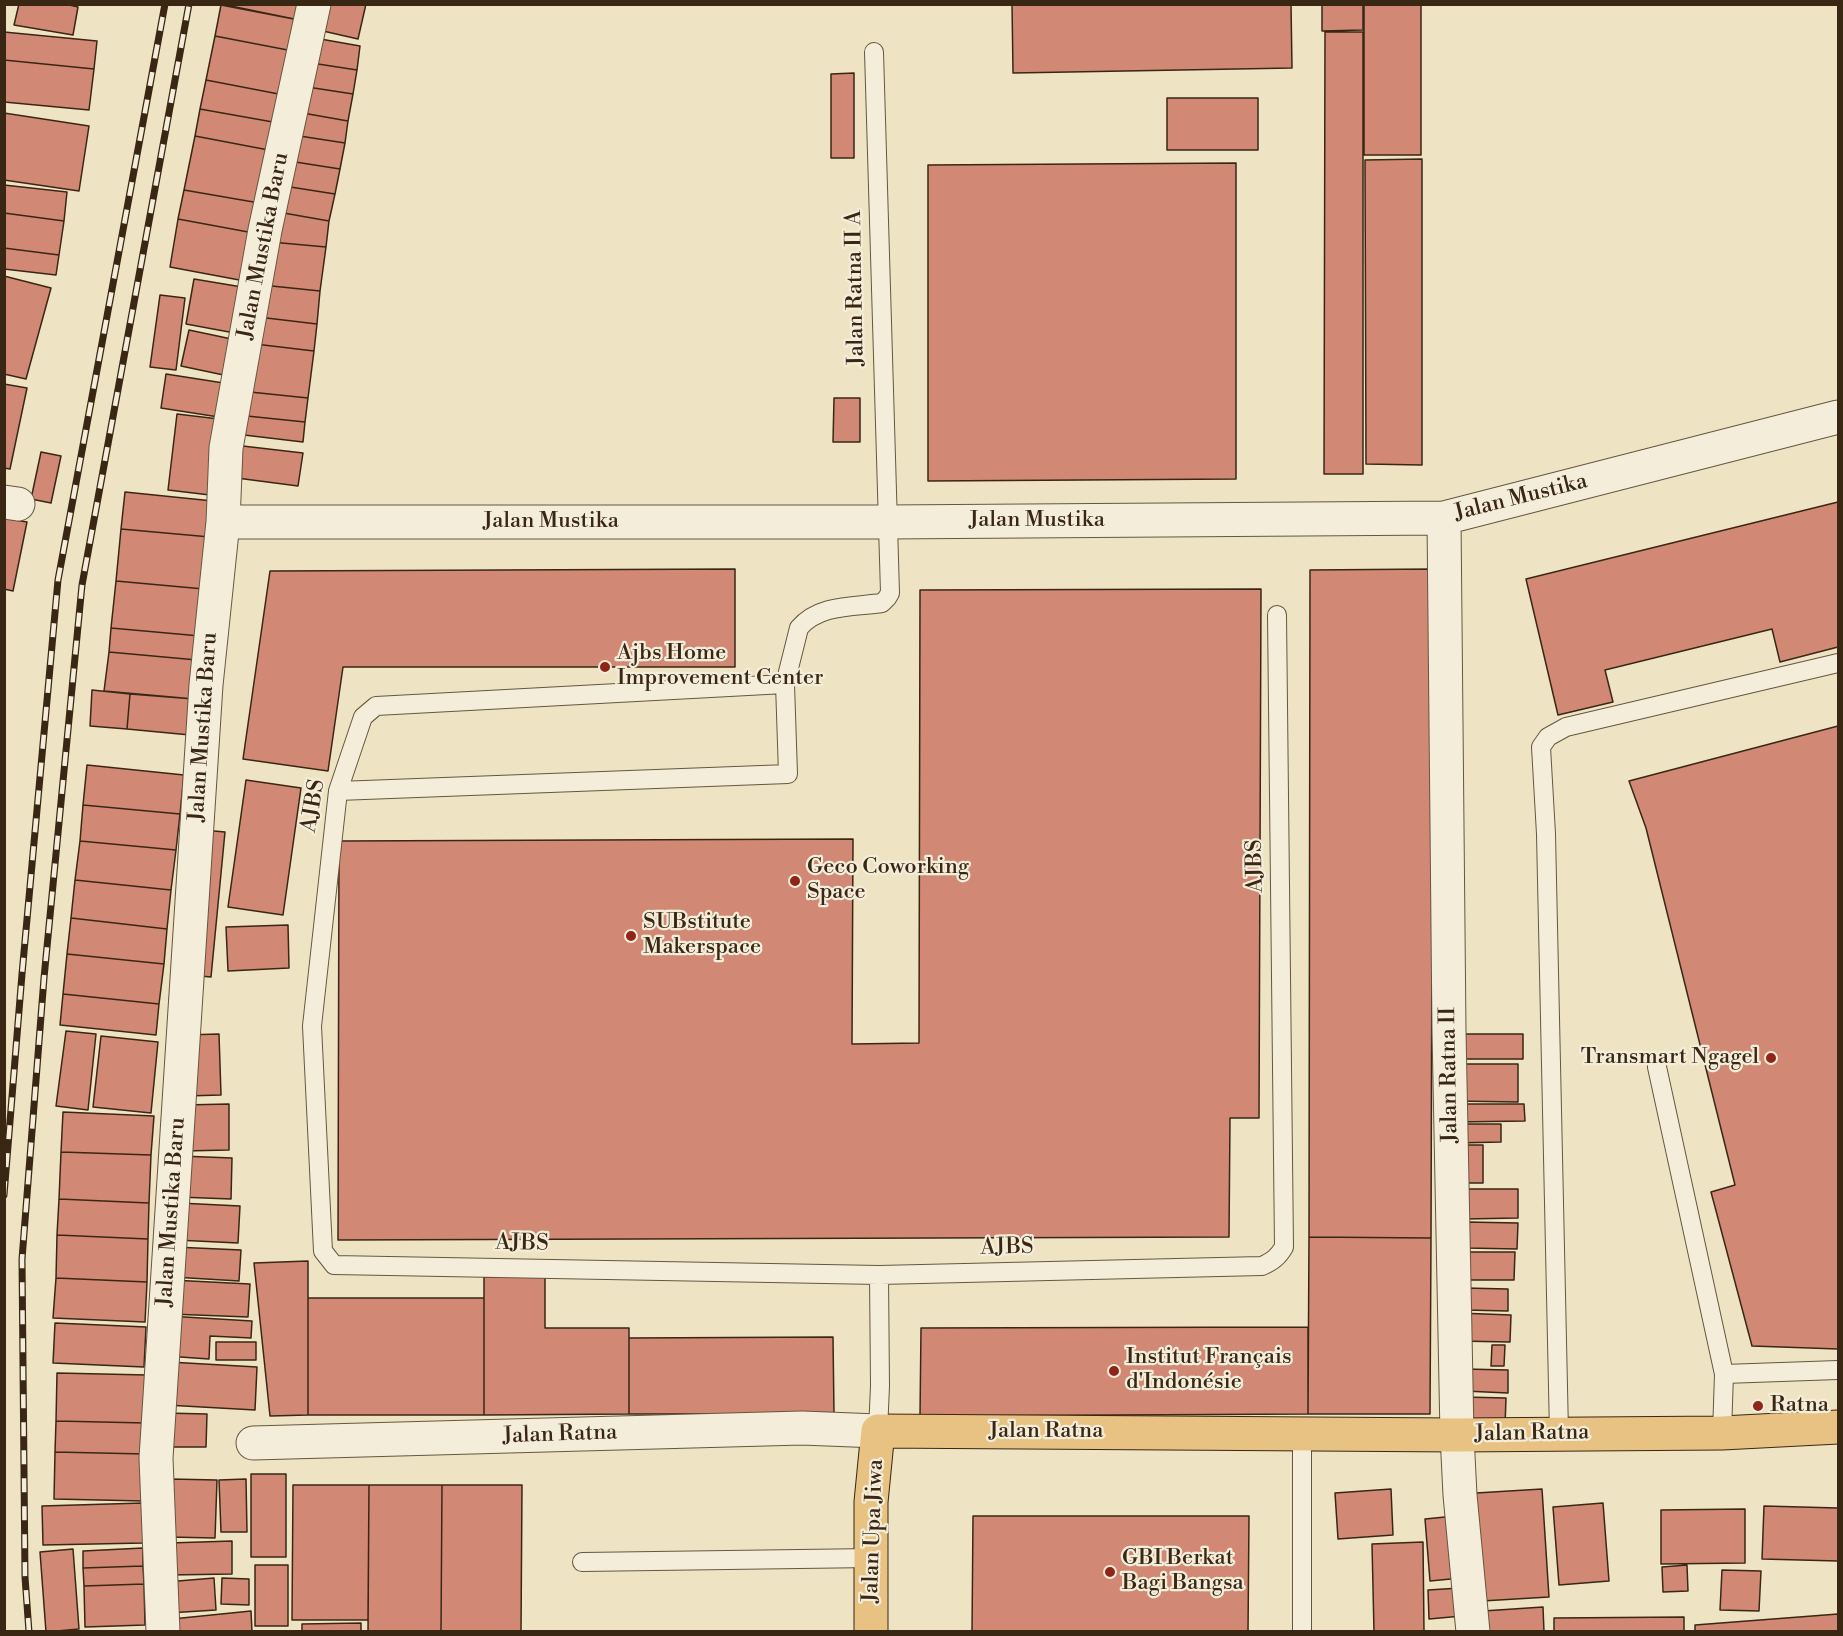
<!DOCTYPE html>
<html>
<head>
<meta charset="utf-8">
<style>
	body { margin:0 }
	#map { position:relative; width:1843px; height:1636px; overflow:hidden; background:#eee4c4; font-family:"Libre Bodoni",serif }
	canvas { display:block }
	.frame { position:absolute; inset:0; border:6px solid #392714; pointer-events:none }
</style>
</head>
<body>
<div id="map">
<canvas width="1843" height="1636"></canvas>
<div class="frame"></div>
</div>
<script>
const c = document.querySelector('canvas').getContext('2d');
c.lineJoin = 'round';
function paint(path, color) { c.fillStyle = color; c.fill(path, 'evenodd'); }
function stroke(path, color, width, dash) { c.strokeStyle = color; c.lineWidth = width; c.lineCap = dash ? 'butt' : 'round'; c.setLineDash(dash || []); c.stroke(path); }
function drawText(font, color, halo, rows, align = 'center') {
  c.font = font + ' "Libre Bodoni",serif'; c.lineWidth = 4.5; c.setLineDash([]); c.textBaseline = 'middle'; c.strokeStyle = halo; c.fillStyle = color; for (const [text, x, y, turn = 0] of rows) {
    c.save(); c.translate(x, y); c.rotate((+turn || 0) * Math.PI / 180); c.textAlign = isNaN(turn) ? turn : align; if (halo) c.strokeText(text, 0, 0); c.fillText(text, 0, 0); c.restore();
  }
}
const building = new Path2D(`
	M 19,4 L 65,4 L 78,7 L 73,35 L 14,25 Z
	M 221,4 L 307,4 L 304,21 Z
	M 329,4 L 366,4 L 358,39 L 323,31 Z
	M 1012,4 L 1291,4 L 1292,68 L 1013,73 Z
	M 1322,4 L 1363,4 L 1363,30 L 1322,31 Z
	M 1364,4 L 1421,4 L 1421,155 L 1364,155 Z
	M 221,5 L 304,21 L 298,52 L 215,36 Z
	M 4,32 L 97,41 L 94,69 L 4,60 Z
	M 1325,32 L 1363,32 L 1363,474 L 1324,474 Z
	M 215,36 L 298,52 L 289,96 L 206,80 Z
	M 309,37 L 360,46 L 357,70 L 305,62 Z
	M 4,60 L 94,69 L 89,110 L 4,102 Z
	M 305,62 L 357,70 L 353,94 L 301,86 Z
	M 854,73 L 854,158 L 831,158 L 831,74 Z
	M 206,80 L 289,96 L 284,124 L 200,109 Z
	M 301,86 L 353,94 L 348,121 L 297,112 Z
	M 1167,98 L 1258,98 L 1258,150 L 1167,150 Z
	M 200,109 L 284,124 L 279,152 L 195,136 Z
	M 297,112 L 348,121 L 345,143 L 293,135 Z
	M 4,113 L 89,126 L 79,191 L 4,180 Z
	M 293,135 L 345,143 L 340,169 L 289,161 Z
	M 195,136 L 279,152 L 265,204 L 184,190 Z
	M 1422,159 L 1422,465 L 1366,464 L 1365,160 Z
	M 289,161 L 340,169 L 335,194 L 284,186 Z
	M 1236,163 L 1236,479 L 928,481 L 928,165 Z
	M 4,185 L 67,192 L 64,221 L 4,213 Z
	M 284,186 L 335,194 L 329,221 L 278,212 Z
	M 184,190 L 265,204 L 259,234 L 178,219 Z
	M 278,212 L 329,221 L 326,247 L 271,242 Z
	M 4,213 L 64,221 L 59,255 L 4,248 Z
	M 178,219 L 259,234 L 250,282 L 170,267 Z
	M 271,242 L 326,247 L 320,291 L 262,285 Z
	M 4,248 L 59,255 L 56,275 L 4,269 Z
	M 4,276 L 51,288 L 26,379 L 4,374 Z
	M 194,279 L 248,288 L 240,334 L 186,324 Z
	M 262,285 L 320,291 L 317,324 L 258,317 Z
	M 160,295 L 185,298 L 176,370 L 150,367 Z
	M 258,317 L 317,324 L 314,351 L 255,344 Z
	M 189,330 L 241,341 L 233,377 L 181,366 Z
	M 255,344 L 314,351 L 308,398 L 250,392 Z
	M 166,374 L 230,384 L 225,418 L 161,408 Z
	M 4,384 L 27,388 L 10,469 L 4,468 Z
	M 250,392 L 308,398 L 305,422 L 247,416 Z
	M 834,398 L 860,398 L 860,442 L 833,442 Z
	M 177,414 L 219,419 L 210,495 L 168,490 Z
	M 247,416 L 305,422 L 303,442 L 244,435 Z
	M 234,445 L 303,453 L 298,486 L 229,477 Z
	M 41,452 L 61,456 L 51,503 L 31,499 Z
	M 125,492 L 213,501 L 210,537 L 121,529 Z
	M 1838,502 L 1838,647 L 1780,662 L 1772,629 L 1605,670 L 1613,702 L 1558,715 L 1526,579 Z
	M 4,518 L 27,522 L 13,591 L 4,589 Z
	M 121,529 L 210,537 L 204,589 L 116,581 Z
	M 735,569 L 735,667 L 343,667 L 328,771 L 243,759 L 270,571 Z
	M 1433,569 L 1431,1238 L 1309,1237 L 1310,570 Z
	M 116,581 L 204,589 L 200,636 L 111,628 Z
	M 1261,589 L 1259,1118 L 1230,1118 L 1229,1237 L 338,1240 L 339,841 L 853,839 L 852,1044 L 919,1043 L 920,590 Z
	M 111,628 L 200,636 L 197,660 L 109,652 Z
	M 109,652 L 197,660 L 194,699 L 104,691 Z
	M 92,690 L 130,694 L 127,729 L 90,726 Z
	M 130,694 L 194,699 L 190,735 L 127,729 Z
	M 1838,726 L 1838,1349 L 1752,1346 L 1711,1192 L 1735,1185 L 1646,828 L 1629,781 Z
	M 87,765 L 184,775 L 180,814 L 83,805 Z
	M 246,780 L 301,788 L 283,915 L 228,907 Z
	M 83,805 L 180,814 L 176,850 L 80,841 Z
	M 203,830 L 225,832 L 211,977 L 189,975 Z
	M 80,841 L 176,850 L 171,890 L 75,880 Z
	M 75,880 L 171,890 L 167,929 L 71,918 Z
	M 71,918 L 167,929 L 164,964 L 67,954 Z
	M 288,925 L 289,968 L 228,971 L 226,927 Z
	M 67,954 L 164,964 L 159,1004 L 63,994 Z
	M 63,994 L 159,1004 L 156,1035 L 60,1025 Z
	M 66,1031 L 96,1034 L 88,1110 L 56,1106 Z
	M 219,1034 L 221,1095 L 186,1096 L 184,1035 Z
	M 1453,1034 L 1523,1034 L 1523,1059 L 1453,1059 Z
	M 101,1036 L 158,1042 L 151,1113 L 93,1107 Z
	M 1453,1064 L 1518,1064 L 1518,1102 L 1452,1101 Z
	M 229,1104 L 229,1150 L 183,1151 L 183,1105 Z
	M 1456,1104 L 1524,1104 L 1525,1121 L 1456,1122 Z
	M 63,1112 L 154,1116 L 151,1155 L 61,1152 Z
	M 1456,1124 L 1501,1124 L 1501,1142 L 1456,1143 Z
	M 1457,1145 L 1483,1145 L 1483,1183 L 1457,1183 Z
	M 61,1152 L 151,1155 L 149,1203 L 59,1199 Z
	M 180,1156 L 232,1158 L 231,1199 L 178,1197 Z
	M 1464,1189 L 1518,1189 L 1518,1218 L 1464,1219 Z
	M 59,1199 L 149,1203 L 148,1239 L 57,1235 Z
	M 179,1203 L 240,1206 L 238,1243 L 176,1240 Z
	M 1466,1222 L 1518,1223 L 1517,1249 L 1466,1248 Z
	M 57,1235 L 148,1239 L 147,1282 L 56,1278 Z
	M 1309,1237 L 1431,1238 L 1430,1414 L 1308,1414 Z
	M 174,1247 L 241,1250 L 239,1281 L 173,1277 Z
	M 1469,1252 L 1515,1252 L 1514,1280 L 1468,1280 Z
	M 308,1261 L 308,1415 L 270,1416 L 254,1263 Z
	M 484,1277 L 545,1277 L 545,1328 L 629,1328 L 629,1414 L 484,1415 Z
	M 56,1278 L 147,1282 L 145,1322 L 53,1318 Z
	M 171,1280 L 250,1284 L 248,1317 L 170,1314 Z
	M 1465,1288 L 1508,1289 L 1508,1311 L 1465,1310 Z
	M 308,1298 L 484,1298 L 484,1415 L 308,1415 Z
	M 1458,1313 L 1511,1315 L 1510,1342 L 1457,1341 Z
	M 168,1316 L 252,1321 L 251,1338 L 210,1336 L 209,1359 L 166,1356 Z
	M 55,1323 L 146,1327 L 144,1367 L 53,1363 Z
	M 1308,1327 L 1308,1414 L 920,1416 L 921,1328 Z
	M 833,1337 L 834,1414 L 629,1414 L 629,1338 Z
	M 216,1342 L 256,1342 L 256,1360 L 216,1360 Z
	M 1492,1345 L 1505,1345 L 1504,1366 L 1491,1366 Z
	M 169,1362 L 257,1367 L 255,1410 L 166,1405 Z
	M 1465,1369 L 1508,1370 L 1508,1393 L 1464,1391 Z
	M 57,1373 L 147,1375 L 146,1423 L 56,1421 Z
	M 1463,1397 L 1506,1398 L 1505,1426 L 1463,1426 Z
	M 163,1413 L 207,1414 L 206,1447 L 162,1447 Z
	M 56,1421 L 146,1423 L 145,1454 L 55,1452 Z
	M 55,1452 L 145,1454 L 143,1501 L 54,1499 Z
	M 251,1474 L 286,1474 L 286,1557 L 251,1557 Z
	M 170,1479 L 217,1480 L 215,1538 L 168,1537 Z
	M 246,1479 L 247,1532 L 221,1532 L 219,1480 Z
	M 293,1485 L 369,1485 L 368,1620 L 292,1620 Z
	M 369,1485 L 442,1485 L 441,1632 L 368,1632 Z
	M 442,1485 L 522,1485 L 521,1632 L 441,1632 Z
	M 1391,1489 L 1393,1535 L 1338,1539 L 1335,1493 Z
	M 1542,1489 L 1549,1597 L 1482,1601 L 1476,1493 Z
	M 143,1503 L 144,1543 L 43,1545 L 42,1506 Z
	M 1603,1503 L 1609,1581 L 1559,1585 L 1553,1507 Z
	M 1764,1506 L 1838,1508 L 1838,1561 L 1762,1559 Z
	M 1745,1509 L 1745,1563 L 1661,1564 L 1661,1510 Z
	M 973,1516 L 1249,1516 L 1248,1632 L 972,1632 Z
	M 1455,1516 L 1461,1578 L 1430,1581 L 1425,1519 Z
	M 232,1541 L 232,1574 L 169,1575 L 169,1543 Z
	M 1423,1542 L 1424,1632 L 1374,1632 L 1372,1544 Z
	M 143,1548 L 143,1566 L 83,1568 L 83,1551 Z
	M 73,1549 L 79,1629 L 46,1632 L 40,1552 Z
	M 255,1565 L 288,1565 L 288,1626 L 255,1626 Z
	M 1687,1565 L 1688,1591 L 1663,1592 L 1662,1567 Z
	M 143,1566 L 144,1584 L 84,1586 L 83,1568 Z
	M 1722,1570 L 1761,1571 L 1759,1611 L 1720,1610 Z
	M 214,1578 L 216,1610 L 168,1613 L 166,1582 Z
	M 222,1578 L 249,1579 L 249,1605 L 221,1604 Z
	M 144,1584 L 145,1625 L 85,1627 L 84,1586 Z
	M 1460,1588 L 1462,1616 L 1429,1619 L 1428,1590 Z
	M 1543,1607 L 1544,1632 L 1484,1632 L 1483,1611 Z
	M 251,1611 L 252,1632 L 173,1632 L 172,1619 Z
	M 1838,1614 L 1838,1632 L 1695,1632 L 1695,1625 Z
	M 1684,1617 L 1684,1632 L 1554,1632 L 1554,1618 Z
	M 361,1623 L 361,1632 L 302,1632 L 302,1624 Z`);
const lane = new Path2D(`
	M 785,684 L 376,706 L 363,717 L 338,791 L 312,1026 L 323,1251 L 334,1265 L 879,1275 L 1262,1266 C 1273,1261 1278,1257 1284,1247 L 1277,615
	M 338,791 L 788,774 L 785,684 L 799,628 C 819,604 854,607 882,603 L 887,598 L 890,593 L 874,52
	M 1657,1067 L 1724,1374 L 1722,1433
	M 1724,1374 L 1838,1370
	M 878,1431 L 880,1386 L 879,1275
	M 1559,1433 L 1546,834 L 1541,747 L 1548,737 L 1566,727 L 1838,663
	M 582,1562 L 872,1558
	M 1302,1632 L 1302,1434`);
const street = new Path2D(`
	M 4,502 L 18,504
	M 1444,518 L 1449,1031 L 1457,1435 L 1460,1495 L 1473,1632
	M 223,522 L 886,522 L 1444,518 L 1838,417
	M 253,1443 L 802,1428 L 878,1431
	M 163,1632 L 156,1458 L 206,685 L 223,522 L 226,448 L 265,230 L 314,4`);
const highway = new Path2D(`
	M 871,1632 L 871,1502 L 878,1431 L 1457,1435 L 1722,1433 L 1838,1427`);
const rail = new Path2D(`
	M 4,1195 L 22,974 L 58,580 L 165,4
	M 29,1632 L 25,1577 L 22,1259 L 44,978 L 82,585 L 189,4`);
const markers = [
	[605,667,6,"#8f2418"],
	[795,881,6,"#8f2418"],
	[631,936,6,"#8f2418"],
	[1771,1058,6,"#8f2418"],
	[1114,1371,6,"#8f2418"],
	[1758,1406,6,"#8f2418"],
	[1110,1572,6,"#8f2418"]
];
const streetNames = [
	["Jalan Mustika Baru",264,246,-79],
	["Jalan Ratna II A",856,288,-91],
	["Jalan Mustika",1521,498,-14],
	["Jalan Mustika",1037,521],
	["Jalan Mustika",551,522],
	["Jalan Mustika Baru",204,727,-86],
	["AJBS",314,806,-80],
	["AJBS",1256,866,-91],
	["Jalan Ratna II",1450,1075,-91],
	["Jalan Mustika Baru",172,1212,-86],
	["AJBS",522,1244,1],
	["AJBS",1007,1248,-1],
	["Jalan Ratna",1046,1432],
	["Jalan Ratna",1532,1434,-1],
	["Jalan Ratna",560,1435,-2],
	["Jalan Upa Jiwa",874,1531,-88]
];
const poiNames = [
	["Ajbs Home",617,654],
	["Improvement Center",617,679],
	["Geco Coworking",807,868],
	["Space",807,893],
	["SUBstitute",643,923],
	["Makerspace",643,948],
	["Transmart Ngagel",1759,1058,"right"],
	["Institut Français",1126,1358],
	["d'Indonésie",1126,1383],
	["Ratna",1770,1406],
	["GBI Berkat",1122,1559],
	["Bagi Bangsa",1122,1584]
];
paint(building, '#d18975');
stroke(building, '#392714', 1.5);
stroke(lane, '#665640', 20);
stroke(street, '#665640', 35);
stroke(highway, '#392714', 35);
stroke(lane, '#f4edd9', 18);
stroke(street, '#f4edd9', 33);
stroke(highway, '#e7c282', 33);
stroke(rail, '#392714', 7);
stroke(rail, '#f4edd9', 4.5, [14]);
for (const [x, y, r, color] of markers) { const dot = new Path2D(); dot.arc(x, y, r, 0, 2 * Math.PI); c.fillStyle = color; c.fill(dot); stroke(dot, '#f4edd9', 2); }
drawText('22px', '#392714', '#f4edd9', streetNames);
drawText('22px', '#392714', '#f4edd9', poiNames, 'left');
</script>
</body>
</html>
